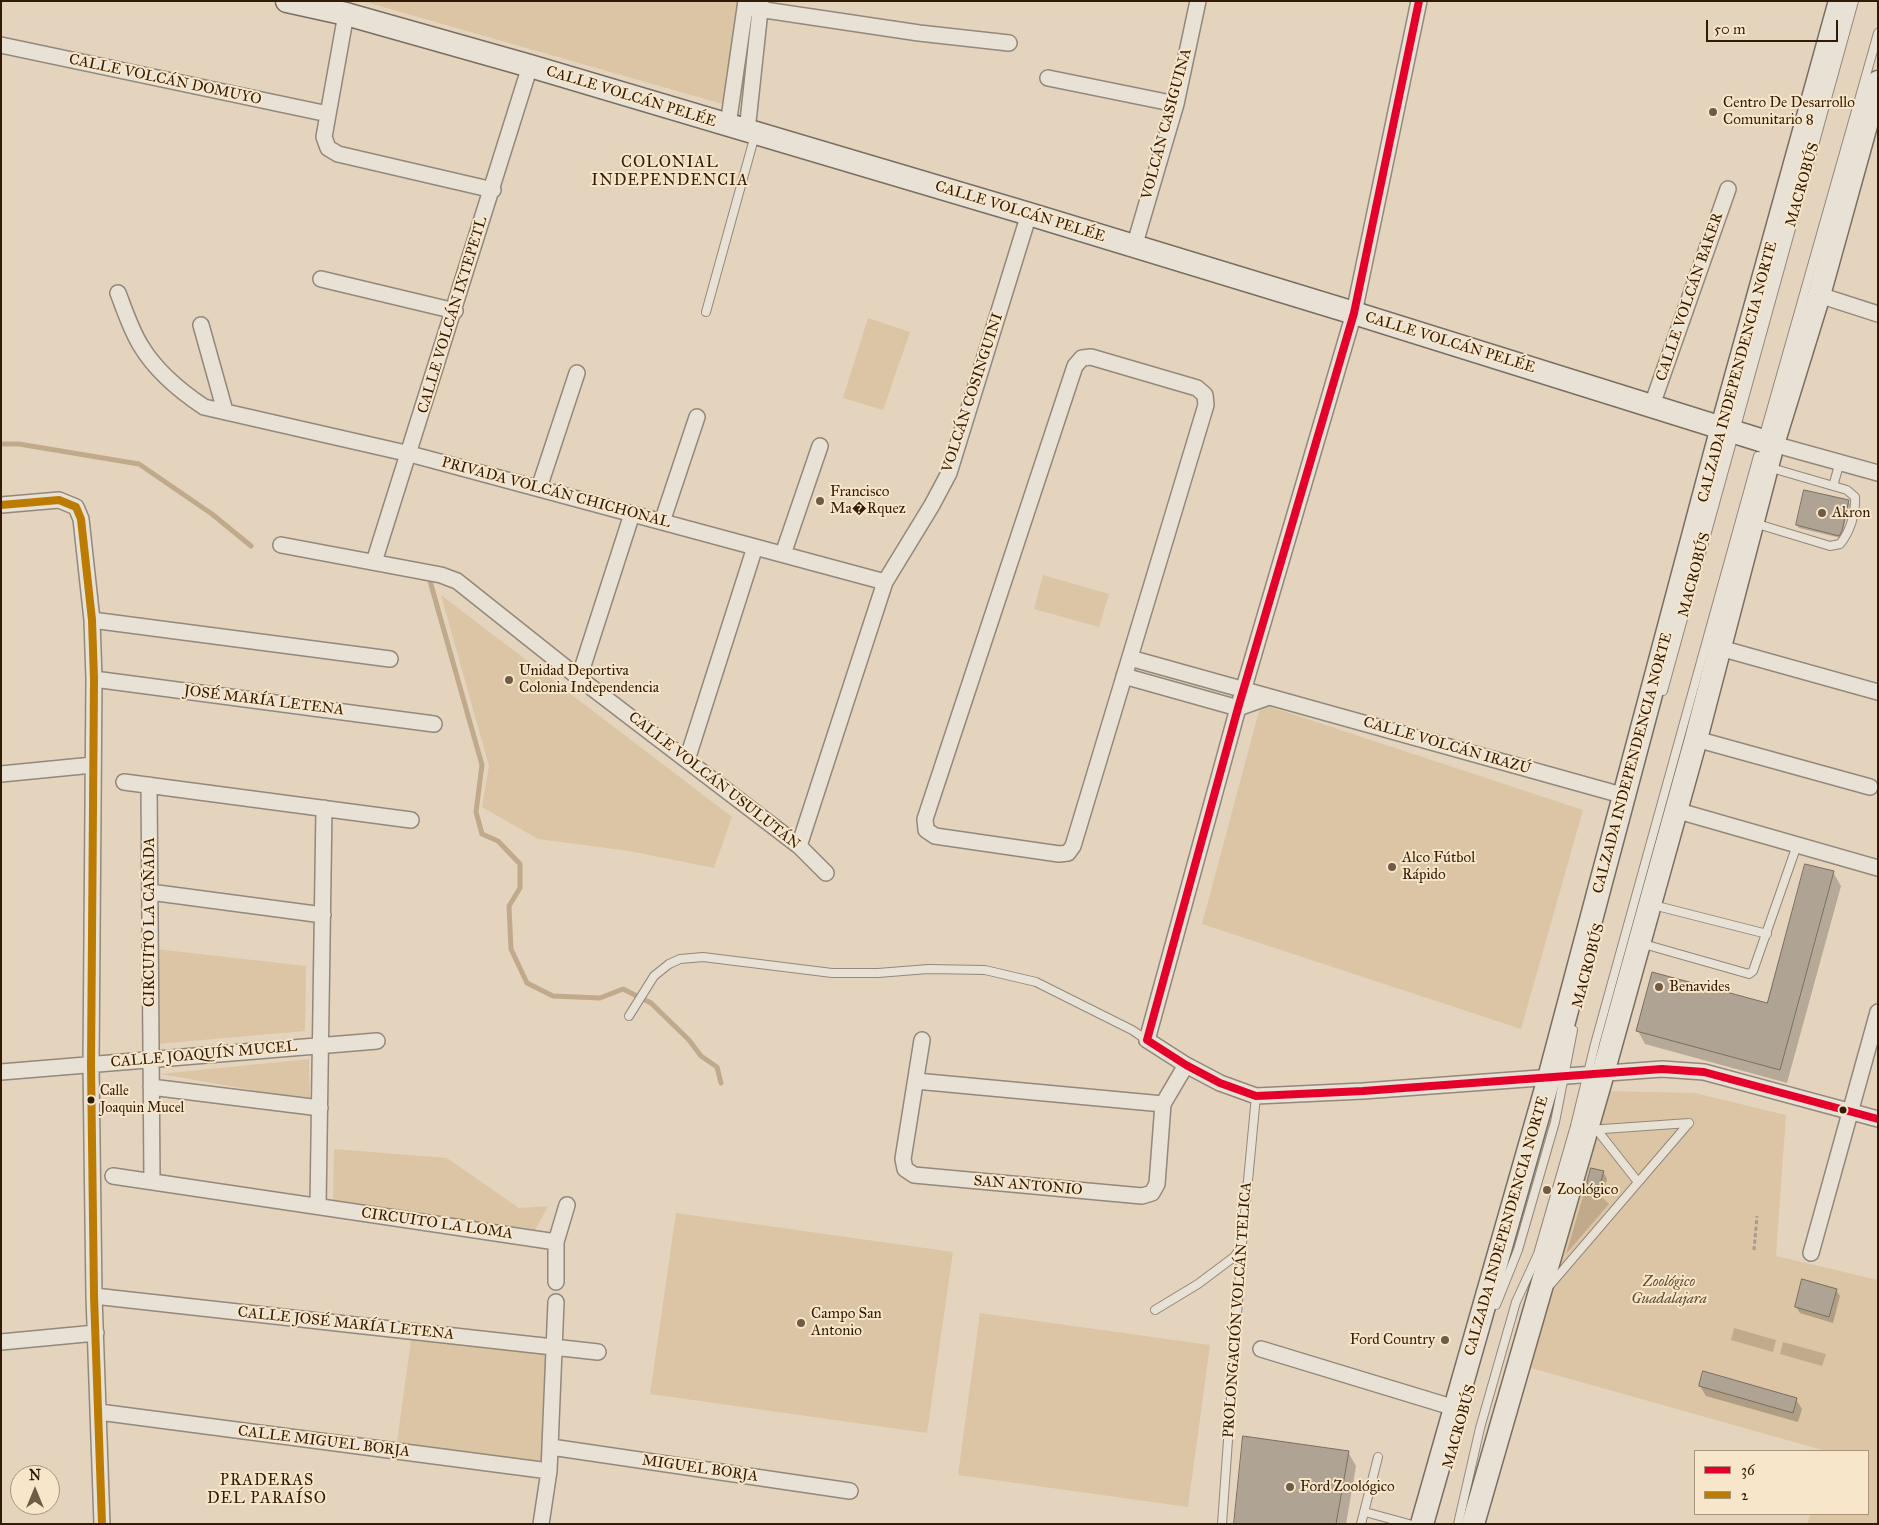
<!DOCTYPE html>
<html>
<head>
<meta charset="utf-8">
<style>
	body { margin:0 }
	#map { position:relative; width:1879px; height:1525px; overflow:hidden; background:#e4d4be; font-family:"IM FELL Great Primer",serif }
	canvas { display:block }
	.frame { position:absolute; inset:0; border:2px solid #321b05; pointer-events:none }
	.legend { position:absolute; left:1694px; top:1450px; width:175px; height:65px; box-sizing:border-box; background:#f8e6ca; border:1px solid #a9957b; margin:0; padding:6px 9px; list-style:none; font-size:15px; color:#321b05 }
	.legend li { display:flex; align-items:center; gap:10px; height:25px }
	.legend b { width:25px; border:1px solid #a9957b }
	.north { position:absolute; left:10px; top:1465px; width:50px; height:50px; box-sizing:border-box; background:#f8e6ca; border:1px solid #a9957b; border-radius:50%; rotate:0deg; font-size:14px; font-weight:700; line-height:20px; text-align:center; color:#321b05 }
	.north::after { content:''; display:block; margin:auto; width:18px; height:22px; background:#705c46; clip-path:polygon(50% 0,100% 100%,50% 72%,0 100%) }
	.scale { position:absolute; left:1706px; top:20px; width:132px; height:22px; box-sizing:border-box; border:2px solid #321b05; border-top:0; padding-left:6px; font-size:15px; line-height:18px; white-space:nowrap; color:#321b05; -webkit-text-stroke:4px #f8e6ca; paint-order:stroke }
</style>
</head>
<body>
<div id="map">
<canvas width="1879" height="1525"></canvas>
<div class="frame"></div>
<ul class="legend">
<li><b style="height:6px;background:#e4002b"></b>36</li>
<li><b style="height:6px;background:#bc7c02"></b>2</li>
</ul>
<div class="north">N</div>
<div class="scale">50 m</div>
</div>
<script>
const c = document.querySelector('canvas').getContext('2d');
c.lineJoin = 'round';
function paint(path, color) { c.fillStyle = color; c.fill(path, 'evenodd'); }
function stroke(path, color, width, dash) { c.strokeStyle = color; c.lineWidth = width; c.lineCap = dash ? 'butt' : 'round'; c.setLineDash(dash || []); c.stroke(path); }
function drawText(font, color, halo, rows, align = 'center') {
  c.font = font + ' "IM FELL Great Primer",serif'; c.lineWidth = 4; c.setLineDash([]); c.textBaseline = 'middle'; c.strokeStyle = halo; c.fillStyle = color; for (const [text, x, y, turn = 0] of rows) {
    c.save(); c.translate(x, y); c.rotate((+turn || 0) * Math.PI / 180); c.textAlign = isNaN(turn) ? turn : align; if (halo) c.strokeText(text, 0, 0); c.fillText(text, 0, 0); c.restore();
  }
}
const green = new Path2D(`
	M 362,1 L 740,1 L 726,105 Z
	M 868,318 L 910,332 L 883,410 L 843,398 Z
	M 1043,575 L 1109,594 L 1099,627 L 1034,609 Z
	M 441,595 L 732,817 L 714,868 L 629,851 L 538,839 L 482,807 L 489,766 Z
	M 1260,707 L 1271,707 L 1583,810 L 1521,1029 L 1202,924 Z
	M 156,949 L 306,966 L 305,1031 L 157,1044 Z
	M 309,1059 L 310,1100 L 160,1074 Z
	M 1607,1091 L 1695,1093 L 1786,1115 L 1776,1256 L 1878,1280 L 1878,1524 L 1807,1524 L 1810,1514 L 1868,1514 L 1868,1451 L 1826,1451 L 1531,1368 Z
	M 334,1149 L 447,1158 L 519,1208 L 548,1206 L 534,1232 L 333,1201 Z
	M 676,1213 L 953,1252 L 927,1433 L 650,1394 Z
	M 980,1313 L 1210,1345 L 1188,1507 L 958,1475 Z
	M 412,1333 L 551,1349 L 549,1467 L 396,1449 Z`);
const water = new Path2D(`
	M 1587,1183 L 1609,1204 L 1566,1254 Z
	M 1734,1328 L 1776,1340 L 1773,1352 L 1731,1340 Z
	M 1783,1342 L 1826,1354 L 1822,1366 L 1780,1354 Z`);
const shadow = new Path2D(`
	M 1848,502 L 1850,504 L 1841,538 L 1799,528 L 1797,525 Z
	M 1833,872 L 1841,886 L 1787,1083 L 1645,1044 L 1638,1031 L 1768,1004 Z
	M 1603,1172 L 1607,1179 L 1601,1199 L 1592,1190 L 1588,1183 Z
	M 1836,1290 L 1840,1296 L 1833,1323 L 1800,1313 L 1796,1307 Z
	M 1700,1386 L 1796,1399 L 1802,1409 L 1798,1422 L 1706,1396 Z
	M 1348,1452 L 1356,1466 L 1346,1524 L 1235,1524 Z`);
const stream = new Path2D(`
	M 1,444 L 19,444 L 139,464 L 212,514 L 251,546
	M 430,581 L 482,765 L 476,812 L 482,834 L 498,841 L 520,864 L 520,888 L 509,906 L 511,949 L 527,983 L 553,996 L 600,998 L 623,989 L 651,1003 L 689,1040 L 701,1056 L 717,1067 L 721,1083`);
const building = new Path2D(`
	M 1804,490 L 1849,500 L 1842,531 L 1839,536 L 1796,525 Z
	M 1805,864 L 1834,871 L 1780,1070 L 1636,1031 L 1652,972 L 1767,1003 Z
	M 1591,1168 L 1604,1171 L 1597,1194 L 1587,1183 Z
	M 1802,1279 L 1837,1289 L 1829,1317 L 1795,1307 Z
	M 1703,1371 L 1797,1398 L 1793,1413 L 1699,1386 Z
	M 1243,1436 L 1349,1451 L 1336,1524 L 1234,1524 Z`);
const path = new Path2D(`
	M 1754,1250 L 1757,1216`);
const lane = new Path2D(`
	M 706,312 L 755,135
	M 1764,435 L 1878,33
	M 1833,486 L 1840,462
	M 1754,523 L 1830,546 L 1840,544 C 1850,532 1856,513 1855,497 L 1847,490 L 1768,467
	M 1663,691 L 1854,1
	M 1653,905 L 1767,934
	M 1640,943 L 1749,974 L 1753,971 L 1797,845
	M 629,1016 L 654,976 L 669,964 L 680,959 L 703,957 L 832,973 L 878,973 L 928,969 L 985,970 L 1036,982 L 1132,1030 L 1147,1040
	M 1589,1130 L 1689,1123
	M 1597,1130 L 1638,1182
	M 1550,1285 L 1689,1123
	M 1496,1305 L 1518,1250 L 1555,1122 L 1573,1030
	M 1155,1310 L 1198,1284 L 1234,1257 L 1241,1247
	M 1365,1512 L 1409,1524
	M 1222,1524 L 1242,1244 L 1256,1096
	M 1361,1524 L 1378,1457
	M 1458,1524 L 1480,1428 L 1516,1302 L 1538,1254 L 1575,1126 L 1595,1044 L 1758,456`);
const street = new Path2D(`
	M 1419,1 L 1354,313 L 1238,708 L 1147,1040 L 1186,1065 L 1220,1083 L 1256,1096 L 1363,1091 L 1662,1069 L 1704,1072 L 1878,1119
	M 745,7 L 919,33 L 1009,43
	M 346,14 L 324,137 L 328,148 L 338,154 L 493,190
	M 1,45 L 328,114
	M 1048,78 L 1176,104
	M 728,125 L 746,1
	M 747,131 L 761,1
	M 1134,247 L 1176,104 L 1198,1
	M 321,279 L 455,311
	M 118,293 C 125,311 131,330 141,346 C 156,371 180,391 204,407 L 410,454 L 885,582
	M 1819,295 L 1878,314
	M 201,325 L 225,411
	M 1091,357 L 1197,388 L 1205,395 L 1206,405 L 1073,846 L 1068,853 L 1059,854 L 935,836 L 926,830 L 925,819 L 1075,366 L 1082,358 Z
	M 1652,405 L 1728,189
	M 1773,444 L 1878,473
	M 539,488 L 577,373
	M 1,505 L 59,500 L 76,507 L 81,519 L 92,620 L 94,679 L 91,1065 L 94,1296 L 102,1524
	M 662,522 L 697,417
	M 281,545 L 441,575 L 457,581 L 579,678 L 799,846 L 826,873
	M 783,554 L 820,446
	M 374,562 L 530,66
	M 92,620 L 390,659
	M 1720,648 L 1878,692
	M 1130,658 L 1625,796
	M 1124,676 L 1238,708 L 1269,697
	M 579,678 L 632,514
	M 94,679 L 434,724
	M 1696,739 L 1870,787
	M 687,760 L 755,547
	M 1,774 L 93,765
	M 124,782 L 411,820
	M 149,785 L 152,1181
	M 1675,810 L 1878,868
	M 799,846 L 885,582 L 932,505 L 949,473 L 1029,214
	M 150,892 L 323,915
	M 922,1040 L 903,1159 L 905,1169 L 914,1175 L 1142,1196 L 1152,1193 L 1157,1184 L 1163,1104 L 1186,1065
	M 1,1072 L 377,1041
	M 916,1081 L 1163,1104
	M 151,1087 L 320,1108
	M 113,1176 L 556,1242
	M 318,1206 L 324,808
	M 1811,1253 L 1878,1012
	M 556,1282 L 556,1242 L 567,1205
	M 94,1296 L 598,1352
	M 1,1342 L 96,1333
	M 1261,1349 L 1455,1408
	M 99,1412 L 549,1471
	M 551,1447 L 850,1491
	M 541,1524 L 549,1471 L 556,1302`);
const secondary = new Path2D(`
	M 287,1 L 346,14 L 530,66 L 1029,214 L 1354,313 L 1773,444
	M 1422,1524 L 1549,1078 L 1722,427 L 1840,1
	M 1473,1524 L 1603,1073 L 1696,739 L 1773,444 L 1819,295 L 1878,82`);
const bus1 = new Path2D(`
	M 1419,1 L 1354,313 L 1238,708 L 1147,1040 L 1186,1065 L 1220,1083 L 1256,1096 L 1363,1091 L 1662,1069 L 1704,1072 L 1878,1119`);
const bus2 = new Path2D(`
	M 1,505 L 59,500 L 76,507 L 81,519 L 92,620 L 94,679 L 91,1065 L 94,1296 L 102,1524`);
const markers = [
	[1713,112,5,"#705c46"],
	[820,501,5,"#705c46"],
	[1822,513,5,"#705c46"],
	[509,680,5,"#705c46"],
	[1392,867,5,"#705c46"],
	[1659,987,5,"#705c46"],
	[91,1100,4.5,"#321b05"],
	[1843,1110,4.5,"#321b05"],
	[1547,1190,5,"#705c46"],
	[801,1323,5,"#705c46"],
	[1445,1340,5,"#705c46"],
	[1290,1487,5,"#705c46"]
];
const busNames = [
	["Calle",100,1092],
	["Joaquin Mucel",100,1109]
];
const streetNames = [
	["CALLE VOLCÁN DOMUYO",165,80,12],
	["CALLE VOLCÁN PELÉE",631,97,17],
	["VOLCÁN CASIGUINA",1167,124,-75],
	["MACROBÚS",1803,185,-74],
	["CALLE VOLCÁN PELÉE",1020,212,17],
	["CALLE VOLCÁN BAKER",1690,297,-71],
	["CALLE VOLCÁN IXTEPETL",453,315,-73],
	["CALLE VOLCÁN PELÉE",1450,343,17],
	["CALZADA INDEPENDENCIA NORTE",1738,372,-75],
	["VOLCÁN COSINGUINI",973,393,-72],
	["PRIVADA VOLCÁN CHICHONAL",556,493,15],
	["MACROBÚS",1695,575,-75],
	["JOSÉ MARÍA LETENA",264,701,7],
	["CALLE VOLCÁN IRAZÚ",1447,746,16],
	["CALZADA INDEPENDENCIA NORTE",1633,763,-75],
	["CALLE VOLCÁN USULUTÁN",714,781,38],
	["CIRCUITO LA CAÑADA",150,922,-90],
	["MACROBÚS",1589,966,-75],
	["CALLE JOAQUÍN MUCEL",204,1055,-5],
	["SAN ANTONIO",1028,1186,5],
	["CIRCUITO LA LOMA",437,1224,8],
	["CALZADA INDEPENDENCIA NORTE",1507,1226,-74],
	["PROLONGACIÓN VOLCÁN TELICA",1238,1310,-86],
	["CALLE JOSÉ MARÍA LETENA",346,1324,6],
	["MACROBÚS",1460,1427,-74],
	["CALLE MIGUEL BORJA",324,1442,7],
	["MIGUEL BORJA",700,1469,8]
];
const poiNames = [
	["Centro De Desarrollo",1723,103],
	["Comunitario 8",1723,120],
	["Francisco",830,492],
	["Ma�Rquez",830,509],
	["Akron",1832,513],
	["Unidad Deportiva",519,671],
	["Colonia Independencia",519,688],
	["Alco Fútbol",1402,858],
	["Rápido",1402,875],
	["Benavides",1669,987],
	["Zoológico",1557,1190],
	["Campo San",811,1314],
	["Antonio",811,1331],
	["Ford Country",1435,1340,"right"],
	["Ford Zoológico",1300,1487]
];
const parkNames = [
	["Zoológico",1669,1282],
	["Guadalajara",1669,1299]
];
const neighbourhoodNames = [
	["COLONIAL",670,163],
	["INDEPENDENCIA",670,181],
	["PRADERAS",267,1481],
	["DEL PARAÍSO",267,1499]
];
paint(green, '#dbc5a5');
paint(water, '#c1aa8b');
paint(shadow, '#0003');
stroke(stream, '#c1aa8b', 5);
paint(building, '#afa393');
stroke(building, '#7a6e60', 1);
stroke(lane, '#938879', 10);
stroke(street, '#938879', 18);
stroke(secondary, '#7a6e60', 25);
stroke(path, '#a59d92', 3, [4, 2.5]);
stroke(lane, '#e8e1d5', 8);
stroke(street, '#e8e1d5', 15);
stroke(secondary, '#e8e1d5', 22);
stroke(bus1, '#e4002b', 8);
stroke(bus2, '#bc7c02', 8);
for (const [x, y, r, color] of markers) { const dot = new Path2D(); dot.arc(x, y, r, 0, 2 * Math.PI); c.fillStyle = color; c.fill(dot); stroke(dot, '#f8e6ca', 2); }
drawText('14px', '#321b05', '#f8e6ca', busNames, 'left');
drawText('15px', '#321b05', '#f8e6ca', streetNames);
drawText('15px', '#321b05', '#f8e6ca', poiNames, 'left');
drawText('italic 15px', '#624a2f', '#f8e6ca', parkNames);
c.letterSpacing = '1px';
drawText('16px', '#321b05', '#f8e6ca', neighbourhoodNames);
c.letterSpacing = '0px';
</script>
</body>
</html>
